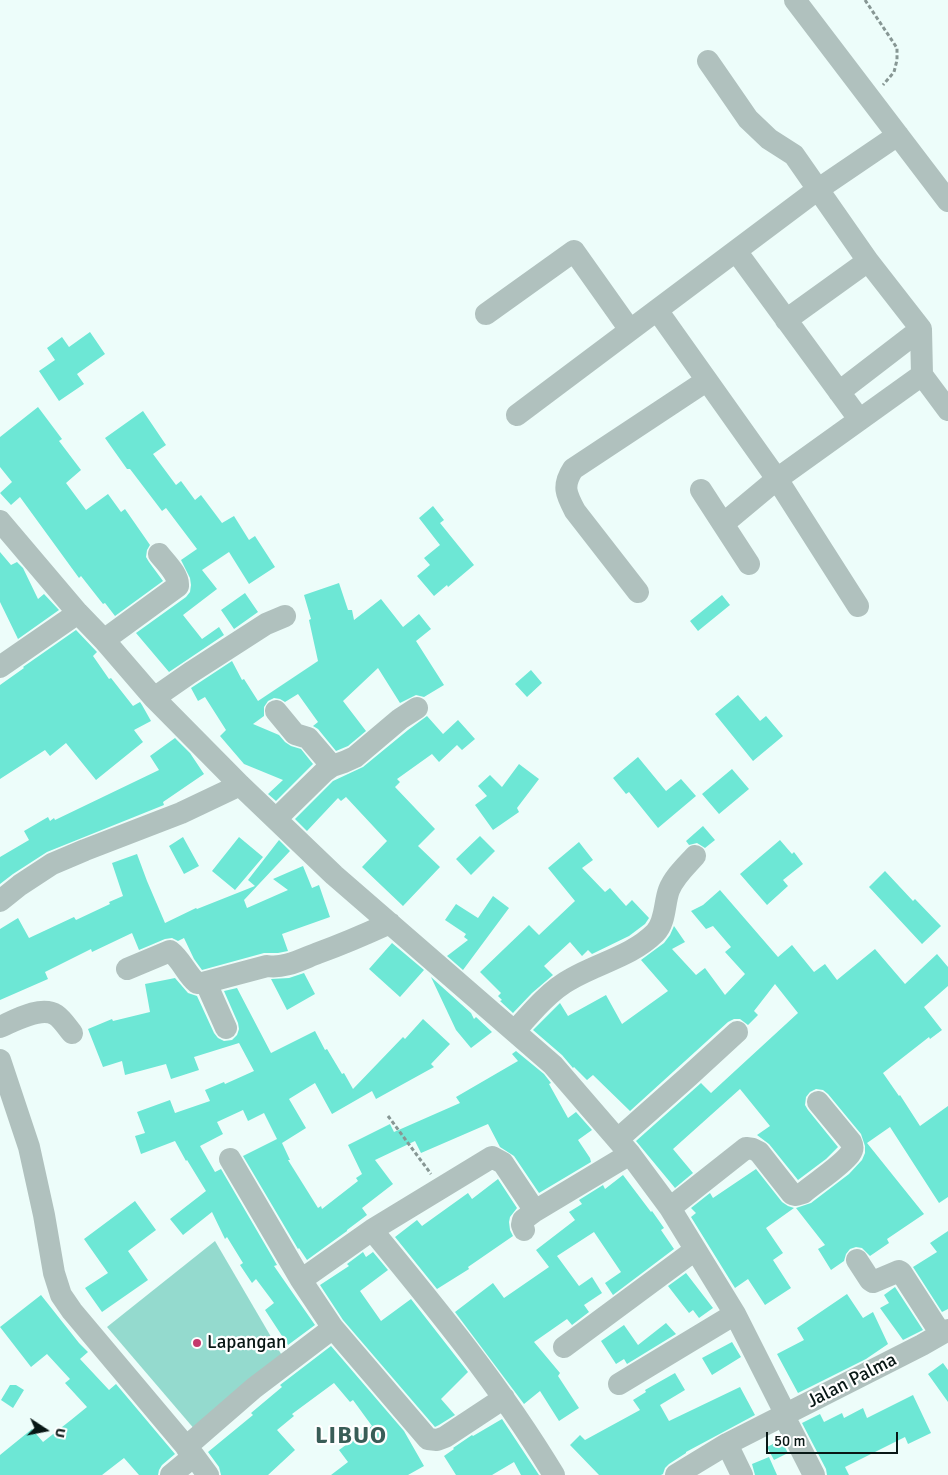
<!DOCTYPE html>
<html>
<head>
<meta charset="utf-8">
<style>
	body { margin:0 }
	#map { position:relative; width:948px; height:1475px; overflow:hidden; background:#edfdfa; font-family:Signika,sans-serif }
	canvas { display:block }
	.north { position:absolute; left:20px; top:1405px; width:50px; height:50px; -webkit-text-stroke:4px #fff; paint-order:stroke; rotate:101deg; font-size:14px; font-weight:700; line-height:20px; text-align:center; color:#081715 }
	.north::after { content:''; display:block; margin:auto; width:18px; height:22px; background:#081715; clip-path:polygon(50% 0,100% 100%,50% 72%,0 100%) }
	.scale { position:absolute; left:766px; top:1432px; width:132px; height:22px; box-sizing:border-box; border:2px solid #081715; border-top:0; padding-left:6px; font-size:15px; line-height:18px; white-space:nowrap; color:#081715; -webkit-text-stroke:4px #fff; paint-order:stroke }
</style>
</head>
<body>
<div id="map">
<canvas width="948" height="1475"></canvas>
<div class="north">U</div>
<div class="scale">50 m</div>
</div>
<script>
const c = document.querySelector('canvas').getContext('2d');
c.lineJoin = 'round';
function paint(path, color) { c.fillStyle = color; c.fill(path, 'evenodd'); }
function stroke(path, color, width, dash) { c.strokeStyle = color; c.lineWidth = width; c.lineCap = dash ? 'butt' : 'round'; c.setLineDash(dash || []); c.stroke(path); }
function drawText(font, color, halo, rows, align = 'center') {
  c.font = font + ' Signika,sans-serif'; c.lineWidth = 4.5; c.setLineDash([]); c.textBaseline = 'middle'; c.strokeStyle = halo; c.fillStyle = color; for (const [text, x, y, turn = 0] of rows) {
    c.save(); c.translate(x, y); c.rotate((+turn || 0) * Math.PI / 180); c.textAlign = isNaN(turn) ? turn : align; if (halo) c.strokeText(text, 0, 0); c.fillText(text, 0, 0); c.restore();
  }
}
const green = new Path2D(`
	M 215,1241 L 284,1359 L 196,1431 L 107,1327 Z`);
const building = new Path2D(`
	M 90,332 L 105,354 L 77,374 L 84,384 L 59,401 L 39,371 L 55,360 L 47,348 L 62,337 L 69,347 Z
	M 38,407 L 62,439 L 59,441 L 81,470 L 66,483 L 86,510 L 108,494 L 121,512 L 125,509 L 150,545 L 147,550 L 146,557 L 149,562 L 163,581 L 115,616 L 105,603 L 103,604 L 81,576 L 79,578 L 20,497 L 11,505 L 0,493 L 12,482 L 0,467 L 0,437 Z
	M 143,411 L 166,445 L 153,454 L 176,485 L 181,481 L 195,500 L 201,495 L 222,523 L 234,516 L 249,540 L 255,536 L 275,567 L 249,584 L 229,552 L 202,570 L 217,589 L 183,615 L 202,639 L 219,627 L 224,635 L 169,672 L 136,633 L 186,597 L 190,592 L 191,585 L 190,578 L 181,560 L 197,549 L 166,508 L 162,511 L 130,469 L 127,469 L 105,438 Z
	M 433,506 L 444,520 L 440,523 L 474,565 L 448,587 L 447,585 L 434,596 L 417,576 L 430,565 L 424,558 L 440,545 L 419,518 Z
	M 0,552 L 11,565 L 17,562 L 23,568 L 38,599 L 44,594 L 59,610 L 18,639 L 0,602 Z
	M 339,583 L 348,610 L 352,610 L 354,620 L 381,599 L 403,627 L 419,614 L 431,629 L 416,641 L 444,685 L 424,697 L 416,695 L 400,703 L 378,668 L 343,701 L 366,731 L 348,746 L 336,751 L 318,729 L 313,726 L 318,722 L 298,694 L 285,702 L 280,699 L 274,698 L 268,701 L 264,707 L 264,716 L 253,724 L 279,735 L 285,742 L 291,746 L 301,749 L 313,764 L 276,801 L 268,794 L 283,780 L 244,764 L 220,736 L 226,730 L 205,697 L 198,701 L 191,688 L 232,661 L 242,680 L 244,679 L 258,701 L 318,661 L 309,620 L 311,619 L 304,595 Z
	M 245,593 L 258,612 L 234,629 L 221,610 Z
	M 722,595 L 730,605 L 698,631 L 690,621 Z
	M 76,630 L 97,652 L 93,656 L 109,679 L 111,678 L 133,706 L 140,702 L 142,705 L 151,721 L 134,730 L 143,742 L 96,780 L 66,743 L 50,756 L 45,750 L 0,779 L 0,685 L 24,668 L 23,667 Z
	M 531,670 L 542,683 L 527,697 L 515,684 Z
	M 738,695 L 760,721 L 766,716 L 783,736 L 753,761 L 715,714 Z
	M 427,716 L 443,734 L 458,720 L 475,739 L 462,750 L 457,745 L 439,762 L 432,754 L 397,779 L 400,782 L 395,787 L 435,829 L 418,846 L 440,867 L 403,906 L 362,867 L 387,841 L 346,797 L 341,801 L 338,798 L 307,831 L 295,819 L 333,781 L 363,767 L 408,730 Z
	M 175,738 L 190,753 L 204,774 L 163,802 L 164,805 L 47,852 L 13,874 L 0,884 L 0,857 L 29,840 L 24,831 L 48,817 L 50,821 L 54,818 L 55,820 L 159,770 L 150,756 Z
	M 638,757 L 666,791 L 681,779 L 696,796 L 658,828 L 629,792 L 626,794 L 613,778 Z
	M 519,764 L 539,779 L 517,808 L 519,812 L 493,830 L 475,805 L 487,796 L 478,786 L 490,775 L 502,787 Z
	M 732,769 L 749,789 L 719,814 L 702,794 Z
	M 703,826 L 715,840 L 705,848 L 697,843 L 689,845 L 686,841 Z
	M 480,836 L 495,851 L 471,875 L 456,859 Z
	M 183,837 L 199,866 L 184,874 L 169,846 Z
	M 239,837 L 263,857 L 235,890 L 212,871 Z
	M 279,840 L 290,851 L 244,900 L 247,908 L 288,890 L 273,879 L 303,866 L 312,888 L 319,885 L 330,917 L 282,934 L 288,951 L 278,953 L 264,953 L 202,970 L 194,959 L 184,938 L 178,941 L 172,938 L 165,939 L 139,950 L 132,933 L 92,952 L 91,949 L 45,972 L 48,979 L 0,1000 L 0,929 L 18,918 L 29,938 L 74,917 L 76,920 L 110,904 L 109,902 L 123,896 L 112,863 L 137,854 L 147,881 L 165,923 L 196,908 L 197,909 L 255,886 L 248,880 Z
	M 780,840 L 792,854 L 794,852 L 803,864 L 783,880 L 788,886 L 767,905 L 740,874 Z
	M 579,842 L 593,860 L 582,868 L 605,892 L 610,888 L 626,906 L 632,900 L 649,918 L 645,924 L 629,936 L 592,954 L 588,950 L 582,956 L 570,942 L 544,966 L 553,975 L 532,993 L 513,1013 L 500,1001 L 502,1000 L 498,996 L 501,993 L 480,972 L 529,925 L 539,935 L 575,901 L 548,868 Z
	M 885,871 L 913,901 L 915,899 L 941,926 L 922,944 L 869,887 Z
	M 720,890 L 778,957 L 792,945 L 814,972 L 825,964 L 837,980 L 875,949 L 905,984 L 937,954 L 948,967 L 948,986 L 924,1007 L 942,1030 L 930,1039 L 929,1037 L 883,1073 L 899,1096 L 900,1095 L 920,1126 L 948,1106 L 948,1197 L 939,1203 L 890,1127 L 867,1143 L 924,1214 L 887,1239 L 889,1243 L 870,1256 L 862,1248 L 856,1247 L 850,1249 L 846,1254 L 844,1261 L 831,1270 L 818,1249 L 825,1245 L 796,1208 L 811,1203 L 849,1174 L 862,1160 L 865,1153 L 865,1146 L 861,1134 L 828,1094 L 823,1090 L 816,1089 L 810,1092 L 806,1097 L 805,1105 L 808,1110 L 838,1147 L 826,1159 L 798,1180 L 769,1144 L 757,1135 L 770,1126 L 740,1089 L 673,1149 L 693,1173 L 675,1188 L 636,1141 L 701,1083 L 711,1093 L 798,1013 L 775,984 L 754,1011 L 758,1015 L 748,1025 L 740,1019 L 734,1019 L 728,1022 L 630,1111 L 593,1075 L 587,1080 L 574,1067 L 573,1068 L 562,1055 L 533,1030 L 560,1003 L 568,1016 L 606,995 L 622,1024 L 668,991 L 641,960 L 664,943 L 670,935 L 674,926 L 685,942 L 672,949 L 696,975 L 705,968 L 725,995 L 745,974 L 725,952 L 731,947 L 713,926 L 706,929 L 691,911 L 703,905 Z
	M 493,896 L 509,908 L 463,970 L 447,956 L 468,940 L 464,937 L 466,934 L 445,920 L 456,904 L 478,918 Z
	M 392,943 L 424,970 L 400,997 L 369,969 Z
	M 304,973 L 315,994 L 287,1010 L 271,979 L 289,978 Z
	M 431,977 L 471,1013 L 474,1019 L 476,1017 L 492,1032 L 471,1048 L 456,1030 Z
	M 175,978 L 188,993 L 197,996 L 214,1033 L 218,1038 L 224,1041 L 232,1040 L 237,1035 L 239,1029 L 238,1023 L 224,991 L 237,988 L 271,1053 L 315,1031 L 325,1050 L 327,1049 L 342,1074 L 344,1073 L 353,1089 L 403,1037 L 405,1039 L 423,1019 L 450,1044 L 431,1064 L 434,1067 L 376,1099 L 372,1091 L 332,1114 L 315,1083 L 289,1099 L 306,1128 L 282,1143 L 290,1160 L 288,1160 L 318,1208 L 321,1206 L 322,1209 L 358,1181 L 356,1178 L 362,1174 L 348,1145 L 390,1124 L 394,1132 L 460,1103 L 456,1097 L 518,1061 L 512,1054 L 516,1051 L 544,1074 L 551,1083 L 549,1084 L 568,1118 L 576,1112 L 592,1130 L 578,1140 L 590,1158 L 591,1162 L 539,1193 L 514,1156 L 500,1147 L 488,1124 L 421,1153 L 415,1141 L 375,1160 L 393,1184 L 362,1208 L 367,1215 L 347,1230 L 347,1231 L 307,1260 L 299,1248 L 298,1249 L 243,1156 L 277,1139 L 264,1113 L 248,1121 L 243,1110 L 217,1122 L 223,1134 L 200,1146 L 215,1172 L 221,1169 L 277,1265 L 274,1266 L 315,1325 L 288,1345 L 265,1310 L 274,1303 L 256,1279 L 252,1283 L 240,1265 L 243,1263 L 227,1237 L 225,1239 L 212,1212 L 183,1235 L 170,1219 L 206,1191 L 187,1160 L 186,1161 L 175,1141 L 141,1154 L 135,1136 L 145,1133 L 137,1112 L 170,1100 L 175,1113 L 210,1101 L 205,1090 L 224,1082 L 225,1084 L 254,1071 L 239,1043 L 194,1057 L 199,1070 L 171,1079 L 166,1064 L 125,1075 L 122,1061 L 103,1067 L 88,1029 L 112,1019 L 113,1021 L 150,1012 L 145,984 Z
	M 756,1169 L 782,1202 L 788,1206 L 794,1208 L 766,1228 L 783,1253 L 773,1260 L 791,1288 L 765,1305 L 748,1279 L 735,1288 L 691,1217 L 696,1213 L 691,1208 L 710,1193 L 713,1198 Z
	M 623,1175 L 651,1212 L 652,1211 L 664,1228 L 661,1230 L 674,1249 L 613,1295 L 605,1283 L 621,1272 L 594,1232 L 557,1256 L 579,1286 L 592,1277 L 602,1293 L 584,1305 L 589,1312 L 572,1325 L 567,1319 L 534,1342 L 560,1373 L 558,1376 L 579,1408 L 559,1421 L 540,1391 L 524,1404 L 455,1312 L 493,1283 L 504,1298 L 549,1267 L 536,1250 L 575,1220 L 569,1212 L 582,1204 L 579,1200 L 603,1185 L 605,1189 Z
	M 498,1179 L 517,1208 L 510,1217 L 509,1222 L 510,1230 L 513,1236 L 468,1267 L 469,1269 L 437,1289 L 395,1237 L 417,1220 L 422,1226 L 468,1193 L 472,1199 Z
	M 135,1201 L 156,1230 L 128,1251 L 148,1280 L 102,1312 L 85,1288 L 108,1273 L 84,1239 Z
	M 948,1231 L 948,1309 L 942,1312 L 913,1267 L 937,1252 L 930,1243 Z
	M 363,1252 L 366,1257 L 373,1252 L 388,1270 L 360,1291 L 381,1321 L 411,1299 L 468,1372 L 441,1399 L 455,1415 L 439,1425 L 435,1427 L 343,1320 L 320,1285 L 349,1266 L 347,1264 Z
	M 686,1273 L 713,1308 L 699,1318 L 693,1310 L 689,1313 L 668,1286 Z
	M 895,1287 L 923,1330 L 903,1340 L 880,1308 L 889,1303 L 884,1295 Z
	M 847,1294 L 863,1318 L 873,1312 L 888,1344 L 866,1359 L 798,1393 L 777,1354 L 804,1340 L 797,1328 Z
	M 41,1295 L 79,1343 L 88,1352 L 80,1359 L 109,1390 L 116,1384 L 175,1454 L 162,1465 L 159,1470 L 158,1475 L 139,1475 L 124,1458 L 102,1475 L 0,1475 L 0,1455 L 32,1429 L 43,1442 L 71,1420 L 72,1421 L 71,1420 L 87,1407 L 65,1383 L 70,1379 L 47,1354 L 31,1367 L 0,1327 Z
	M 666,1323 L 676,1334 L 627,1364 L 624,1359 L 616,1364 L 601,1341 L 624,1325 L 638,1345 Z
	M 732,1342 L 741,1357 L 712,1375 L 702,1358 Z
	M 331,1346 L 404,1431 L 424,1466 L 408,1475 L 331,1475 L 348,1462 L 339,1450 L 372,1426 L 353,1400 L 350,1402 L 334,1383 L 292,1414 L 294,1416 L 277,1430 L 295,1450 L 268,1475 L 221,1475 L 219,1467 L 208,1452 L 253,1415 L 251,1413 L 282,1387 L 280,1385 Z
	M 943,1363 L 948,1370 L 948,1402 L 928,1374 Z
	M 675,1373 L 685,1390 L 660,1405 L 669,1421 L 740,1387 L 755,1415 L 686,1452 L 686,1453 L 669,1464 L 665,1468 L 663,1474 L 661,1475 L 599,1475 L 570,1445 L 580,1435 L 585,1440 L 640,1410 L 633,1400 L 646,1392 L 645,1390 Z
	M 10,1385 L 16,1385 L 24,1390 L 13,1408 L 1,1400 Z
	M 913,1395 L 931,1433 L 908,1444 L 905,1437 L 845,1467 L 849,1475 L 827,1475 L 826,1469 L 802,1423 L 820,1414 L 824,1422 L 842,1413 L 844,1418 L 863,1408 L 867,1418 Z
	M 502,1419 L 539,1475 L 521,1475 L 514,1462 L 492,1475 L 456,1475 L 444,1456 L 454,1449 L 453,1448 L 472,1435 L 473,1436 Z
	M 781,1440 L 788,1453 L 774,1460 L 767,1447 Z
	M 769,1457 L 777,1475 L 755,1475 L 752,1464 Z`);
const path = new Path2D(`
	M 865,0 L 897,48 L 897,60 L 894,72 L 883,85
	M 388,1116 L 431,1174`);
const minor = new Path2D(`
	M 795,0 L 948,201
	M 708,61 L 748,119 L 769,139 L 794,155 L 868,261 L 921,329 L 922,375 L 948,410
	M 736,251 L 859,419
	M 657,310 L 777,479 L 858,606
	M 486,314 L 574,251 L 630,330
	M 786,320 L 868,261
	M 839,392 L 921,329
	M 517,415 L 817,190 L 898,135
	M 701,490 L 723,524
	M 0,521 L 78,613 L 104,640 L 154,698 L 240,785 L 334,875 L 553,1065 L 630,1154 L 670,1208 L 735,1314 L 786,1415
	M 749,564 L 723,524 L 777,479 L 922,375
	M 638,592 L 575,511 C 566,494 562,486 573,469 L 706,381
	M 104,640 L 178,586 C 179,575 166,563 159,554
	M 0,667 L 78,613
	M 154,698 L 190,673 L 266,624 L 285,616
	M 276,711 L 295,734 L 308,738 L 332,766
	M 276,819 L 325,771 L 332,766 L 344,762 L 355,757 L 400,719 L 417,708
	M 0,901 L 20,885 L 52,864 L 85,850 L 181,813 L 240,785
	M 127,969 L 170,951 C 182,960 186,974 197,983 L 203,983 L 267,966 C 284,969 302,959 318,953 C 343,944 366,934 390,923
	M 206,983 L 226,1028
	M 0,1027 C 14,1021 41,1005 56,1015 C 62,1019 67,1027 72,1033
	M 515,1031 C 530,1014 550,990 571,979 C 598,963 632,956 655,933 C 666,922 664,903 669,890 C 674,877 686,866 695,856
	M 0,1060 L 29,1147 L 44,1215 L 54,1273 L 61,1295 L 72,1311 L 194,1456 L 208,1475
	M 618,1139 L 689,1076 L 737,1032
	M 230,1159 L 301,1280 L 333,1328 L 428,1439 L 437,1440 L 445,1437 L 504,1398
	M 670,1208 L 746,1148 L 753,1149 L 759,1152 L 792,1194 L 796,1195 L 803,1193 C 816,1182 840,1167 850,1154 C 853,1150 853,1146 851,1142 L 818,1102
	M 372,1230 C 437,1309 501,1387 554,1475
	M 524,1230 L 522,1225 L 523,1220 L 535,1211
	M 857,1260 L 870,1280 L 873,1282 L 899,1271 L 901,1272 L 941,1334
	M 301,1280 L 372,1230 L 492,1157 L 503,1163 L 535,1211 L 630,1154
	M 564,1347 L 695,1250
	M 619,1384 L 735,1314
	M 784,1416 L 814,1475
	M 727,1444 L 742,1475
	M 186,1447 L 254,1388 L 333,1328
	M 171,1475 L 194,1456
	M 676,1475 L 727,1444 L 922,1345 L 948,1330`);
const markers = [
	[197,1343,5,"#c5396d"]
];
const poiNames = [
	["Lapangan",207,1343]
];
const streetNames = [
	["Jalan Palma",852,1381,-27]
];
const districtNames = [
	["LIBUO",351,1437]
];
paint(green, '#94dace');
paint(building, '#6de7d5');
stroke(path, '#879794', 3, [4, 2.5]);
stroke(minor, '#b0c1be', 22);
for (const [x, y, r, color] of markers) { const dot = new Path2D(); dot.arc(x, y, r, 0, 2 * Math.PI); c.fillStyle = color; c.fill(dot); stroke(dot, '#fff', 2); }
drawText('19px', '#081715', '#fff', poiNames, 'left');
drawText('19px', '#081715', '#fff', streetNames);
c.letterSpacing = '1px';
drawText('bold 24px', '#395d57', '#fff', districtNames);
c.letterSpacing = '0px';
</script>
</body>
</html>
